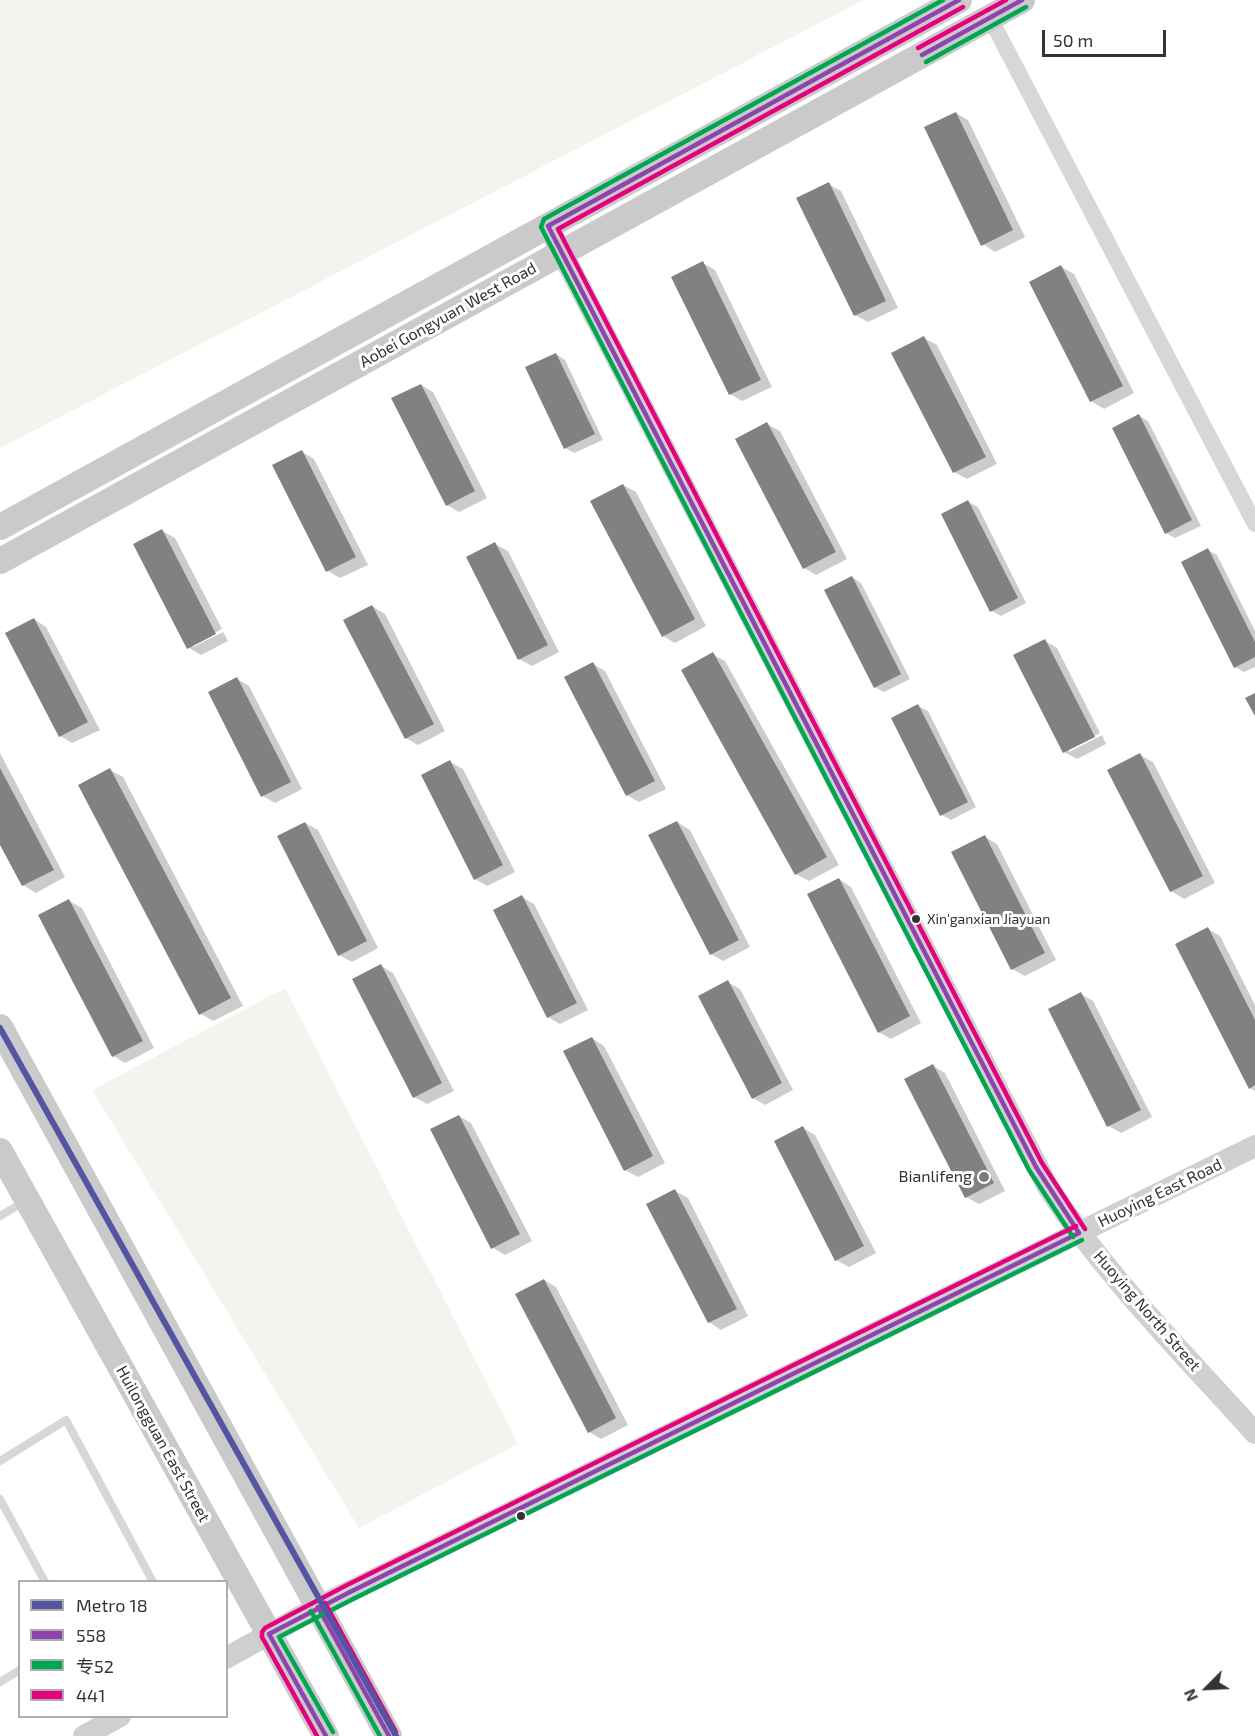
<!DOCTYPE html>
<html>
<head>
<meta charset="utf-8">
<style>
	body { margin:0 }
	#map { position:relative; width:1255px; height:1736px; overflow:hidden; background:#fff; font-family:"Exo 2","Noto Sans SC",sans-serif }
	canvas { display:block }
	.legend { position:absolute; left:18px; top:1580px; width:210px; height:138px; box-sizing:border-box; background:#fff; border:2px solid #adadad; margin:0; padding:8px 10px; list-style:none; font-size:18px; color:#333 }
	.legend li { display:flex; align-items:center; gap:12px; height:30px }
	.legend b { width:30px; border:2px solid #adadad }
	.north { position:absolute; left:1177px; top:1658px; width:60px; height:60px; -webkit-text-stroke:4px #fff; paint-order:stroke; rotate:246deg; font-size:16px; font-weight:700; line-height:24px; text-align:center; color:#333 }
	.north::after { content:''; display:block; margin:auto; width:21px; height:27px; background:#333; clip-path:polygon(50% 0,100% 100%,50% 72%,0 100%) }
	.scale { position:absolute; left:1042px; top:30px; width:124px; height:27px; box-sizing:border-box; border:3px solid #333; border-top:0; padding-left:8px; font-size:18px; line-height:21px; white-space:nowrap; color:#333; -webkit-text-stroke:4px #fff; paint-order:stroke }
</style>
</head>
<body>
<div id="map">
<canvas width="1255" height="1736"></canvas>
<ul class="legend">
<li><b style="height:8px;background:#5554a2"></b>Metro 18</li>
<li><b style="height:8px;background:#8e44ad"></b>558</li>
<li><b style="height:8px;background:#00a651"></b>专52</li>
<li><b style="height:8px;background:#e5007d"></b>441</li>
</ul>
<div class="north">N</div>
<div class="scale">50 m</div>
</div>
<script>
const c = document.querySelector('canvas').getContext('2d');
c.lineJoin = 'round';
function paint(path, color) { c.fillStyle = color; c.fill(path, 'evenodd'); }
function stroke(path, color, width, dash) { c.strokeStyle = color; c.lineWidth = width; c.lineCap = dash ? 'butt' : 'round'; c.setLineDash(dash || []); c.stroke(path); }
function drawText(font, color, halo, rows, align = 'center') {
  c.font = font + ' "Exo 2",sans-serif'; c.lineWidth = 6; c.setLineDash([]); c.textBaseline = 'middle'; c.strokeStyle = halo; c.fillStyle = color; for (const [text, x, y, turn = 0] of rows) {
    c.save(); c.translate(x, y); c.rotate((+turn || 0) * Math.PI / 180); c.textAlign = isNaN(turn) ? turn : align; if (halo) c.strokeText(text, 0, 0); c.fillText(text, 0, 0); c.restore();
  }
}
const green = new Path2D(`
	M 0,0 L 864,0 L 0,448 Z
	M 285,988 L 518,1444 L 359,1528 L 92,1090 Z`);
const shadow = new Path2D(`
	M 956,113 L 968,120 L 1025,237 L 995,252 L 983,244 Z
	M 828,184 L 841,191 L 898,308 L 868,322 L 855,315 Z
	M 703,263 L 715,270 L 772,387 L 742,401 L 730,394 Z
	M 1061,267 L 1074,274 L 1134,393 L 1104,409 L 1091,401 L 1031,282 Z
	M 924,338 L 937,345 L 997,464 L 967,479 L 954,472 Z
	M 556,354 L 565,360 L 603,440 L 574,453 L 565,448 Z
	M 421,385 L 433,392 L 487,498 L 459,512 L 447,505 Z
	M 1139,416 L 1148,421 L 1201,526 L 1175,538 L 1166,533 Z
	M 767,424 L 780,431 L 847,559 L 816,575 L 804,568 Z
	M 302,452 L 314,459 L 368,565 L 340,578 L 328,571 Z
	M 623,485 L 636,492 L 706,626 L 675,643 L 663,636 Z
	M 968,502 L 978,507 L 1026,603 L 1001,616 L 992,611 Z
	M 162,531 L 175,538 L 222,629 L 193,644 L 193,647 L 223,632 L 228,641 L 201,655 L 189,648 Z
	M 495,544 L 508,551 L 559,652 L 532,666 L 519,659 Z
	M 1208,550 L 1217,555 L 1255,631 L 1255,667 L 1244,672 L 1235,667 Z
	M 852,577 L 861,583 L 910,679 L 884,692 L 875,687 Z
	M 372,606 L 385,614 L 445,731 L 418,745 L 406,738 Z
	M 34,619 L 46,627 L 100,730 L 72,743 L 60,736 Z
	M 1045,641 L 1057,648 L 1100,733 L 1069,749 L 1069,752 L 1102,735 L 1106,744 L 1077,759 L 1064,752 Z
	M 712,654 L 725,661 L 839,865 L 809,881 L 796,874 Z
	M 593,664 L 605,671 L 666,789 L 639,802 L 627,795 Z
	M 237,679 L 249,686 L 302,789 L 275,803 L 263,796 Z
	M 918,706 L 928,711 L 976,807 L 951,820 L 942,815 Z
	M 0,753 L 65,877 L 36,893 L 23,885 L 0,842 Z
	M 1140,755 L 1153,762 L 1215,883 L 1184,899 L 1171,891 L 1109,771 Z
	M 450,762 L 463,769 L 515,872 L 487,886 L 475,879 Z
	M 110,770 L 123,777 L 243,1006 L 213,1021 L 201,1014 Z
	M 677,822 L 690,830 L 750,947 L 723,961 L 711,954 Z
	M 305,823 L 318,830 L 378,948 L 352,962 L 339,955 Z
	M 985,837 L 997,844 L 1056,960 L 1025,976 L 1012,969 Z
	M 839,879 L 851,887 L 921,1023 L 891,1039 L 879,1032 Z
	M 522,897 L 534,904 L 588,1010 L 560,1024 L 548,1017 Z
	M 69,901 L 82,908 L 154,1048 L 125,1063 L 113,1056 Z
	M 1208,929 L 1220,936 L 1255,1005 L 1255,1091 L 1250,1088 Z
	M 381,966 L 393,973 L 454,1091 L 427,1104 L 414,1097 L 354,980 Z
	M 727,982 L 740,989 L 793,1090 L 765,1105 L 753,1098 Z
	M 1081,994 L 1093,1001 L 1152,1117 L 1121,1133 L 1109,1126 Z
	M 592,1038 L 604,1046 L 665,1163 L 638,1177 L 625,1170 Z
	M 933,1066 L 945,1073 L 1005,1191 L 979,1204 L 966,1197 Z
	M 459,1116 L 471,1123 L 532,1241 L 505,1255 L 493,1248 Z
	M 803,1128 L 815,1135 L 876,1253 L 849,1267 L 836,1260 Z
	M 675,1191 L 688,1198 L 748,1316 L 721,1330 L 709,1322 Z
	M 544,1280 L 556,1287 L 628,1425 L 601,1439 L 589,1432 Z`);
const building = new Path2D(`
	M 956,112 L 1013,230 L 981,246 L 924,127 Z
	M 829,182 L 886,301 L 854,316 L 796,198 Z
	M 703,261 L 761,380 L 729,395 L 671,277 Z
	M 1061,265 L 1123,386 L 1090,402 L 1029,282 Z
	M 924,336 L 986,457 L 953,473 L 891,353 Z
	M 556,353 L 595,434 L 564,449 L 525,367 Z
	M 421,384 L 475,491 L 446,506 L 391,398 Z
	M 1139,414 L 1192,520 L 1165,534 L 1112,428 Z
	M 767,422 L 836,552 L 803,569 L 735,439 Z
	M 302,450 L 356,557 L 326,572 L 272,465 Z
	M 623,484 L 695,619 L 662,637 L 590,501 Z
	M 968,500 L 1018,598 L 990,612 L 941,514 Z
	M 162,529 L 216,634 L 187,649 L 133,544 Z
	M 495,542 L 548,645 L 518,660 L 466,557 Z
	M 1208,548 L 1255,642 L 1255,657 L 1234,668 L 1181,562 Z
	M 852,576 L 901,674 L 874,688 L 824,590 Z
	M 372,605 L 434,724 L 405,739 L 343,620 Z
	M 34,618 L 88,722 L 59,737 L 5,633 Z
	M 1045,639 L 1095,737 L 1063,753 L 1013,655 Z
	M 713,652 L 827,857 L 795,875 L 681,670 Z
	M 593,662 L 655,781 L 626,796 L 564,677 Z
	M 237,677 L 291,782 L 261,797 L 208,692 Z
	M 1255,693 L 1255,716 L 1245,698 Z
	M 918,704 L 968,802 L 940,816 L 891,718 Z
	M 1140,753 L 1203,876 L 1170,892 L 1107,770 Z
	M 450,760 L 503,865 L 474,880 L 421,775 Z
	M 0,768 L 54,870 L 22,886 L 0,845 Z
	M 110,768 L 231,998 L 199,1015 L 78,785 Z
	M 677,821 L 739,940 L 710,955 L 648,835 Z
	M 305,822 L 367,941 L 338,956 L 277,836 Z
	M 985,835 L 1045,953 L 1011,970 L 951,852 Z
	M 839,878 L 910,1016 L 878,1033 L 807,894 Z
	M 522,895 L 577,1003 L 547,1018 L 493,910 Z
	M 69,899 L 143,1041 L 112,1057 L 38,915 Z
	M 1208,927 L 1255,1020 L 1255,1085 L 1249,1089 L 1175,944 Z
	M 381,964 L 442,1083 L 413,1098 L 352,979 Z
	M 728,980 L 782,1083 L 752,1099 L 698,996 Z
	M 1081,992 L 1141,1110 L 1107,1127 L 1048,1009 Z
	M 592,1037 L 653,1156 L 624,1171 L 563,1051 Z
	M 933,1064 L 994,1183 L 965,1198 L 904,1079 Z
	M 459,1115 L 520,1234 L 491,1249 L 430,1129 Z
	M 803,1126 L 864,1246 L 835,1261 L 774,1141 Z
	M 675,1189 L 737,1309 L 708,1323 L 646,1204 Z
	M 544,1279 L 616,1418 L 588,1433 L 515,1294 Z`);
const lane = new Path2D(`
	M 0,1216 L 24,1202
	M 0,1461 L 66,1420 L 153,1582
	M 0,1499 L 45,1582
	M 0,1682 L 20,1670`);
const street = new Path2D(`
	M 990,18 L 1255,524`);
const secondary = new Path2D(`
	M 548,226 L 1048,1187 C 1106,1276 1184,1354 1255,1433
	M 226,1658 L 318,1607 L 1255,1146
	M 84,1736 L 120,1716`);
const primary = new Path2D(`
	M 0,527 L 959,0
	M 0,561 L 1022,0
	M 0,1027 L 389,1736
	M 0,1151 L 326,1736`);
const bus1 = new Path2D(`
	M 959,0 L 548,226 L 1036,1167 L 1079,1233
	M 922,55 L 1022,0
	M 318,1607 L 389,1736
	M 326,1736 L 269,1634 L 350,1592 L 1079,1233`);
const bus2 = new Path2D(`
	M 943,0 L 544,219 L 541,227 L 1029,1170 L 1073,1237
	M 926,62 L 1026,7
	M 311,1611 L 380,1736
	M 333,1732 L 279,1637 L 353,1599 L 1082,1240`);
const bus3 = new Path2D(`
	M 963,7 L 558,229 L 1042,1163 L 1085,1229
	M 918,48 L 1006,0
	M 325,1603 L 396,1732
	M 317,1736 L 262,1637 L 262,1632 L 265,1628 L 347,1585 L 1076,1226`);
const metro1 = new Path2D(`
	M 0,1028 L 396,1736`);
const markers = [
	[916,919,5,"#333"],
	[984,1177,6,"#7a7a7a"],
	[521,1516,5,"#333"]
];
const busNames = [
	["Xin'ganxian Jiayuan",927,919]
];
const streetNames = [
	["Aobei Gongyuan West Road",448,315,-29],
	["Huoying East Road",1160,1193,-26],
	["Huoying North Street",1147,1311,49],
	["Huilongguan East Street",163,1444,61]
];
const poiNames = [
	["Bianlifeng",972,1177]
];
paint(green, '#f1f5ed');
paint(shadow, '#0003');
paint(building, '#818181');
stroke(lane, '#d7d7d7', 8);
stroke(street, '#d7d7d7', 16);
stroke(secondary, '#d0d0d0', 22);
stroke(primary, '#cacaca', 26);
stroke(bus1, '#8e44ad', 4.5);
stroke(bus2, '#00a651', 4.5);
stroke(bus3, '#e5007d', 4.5);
stroke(metro1, '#5554a2', 6);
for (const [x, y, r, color] of markers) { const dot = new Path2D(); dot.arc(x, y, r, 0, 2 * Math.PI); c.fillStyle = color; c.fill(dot); stroke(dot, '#fff', 2); }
drawText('14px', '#333', '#fff', busNames, 'left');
drawText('16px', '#333', '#fff', streetNames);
drawText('16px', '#333', '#fff', poiNames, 'right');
</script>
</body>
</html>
